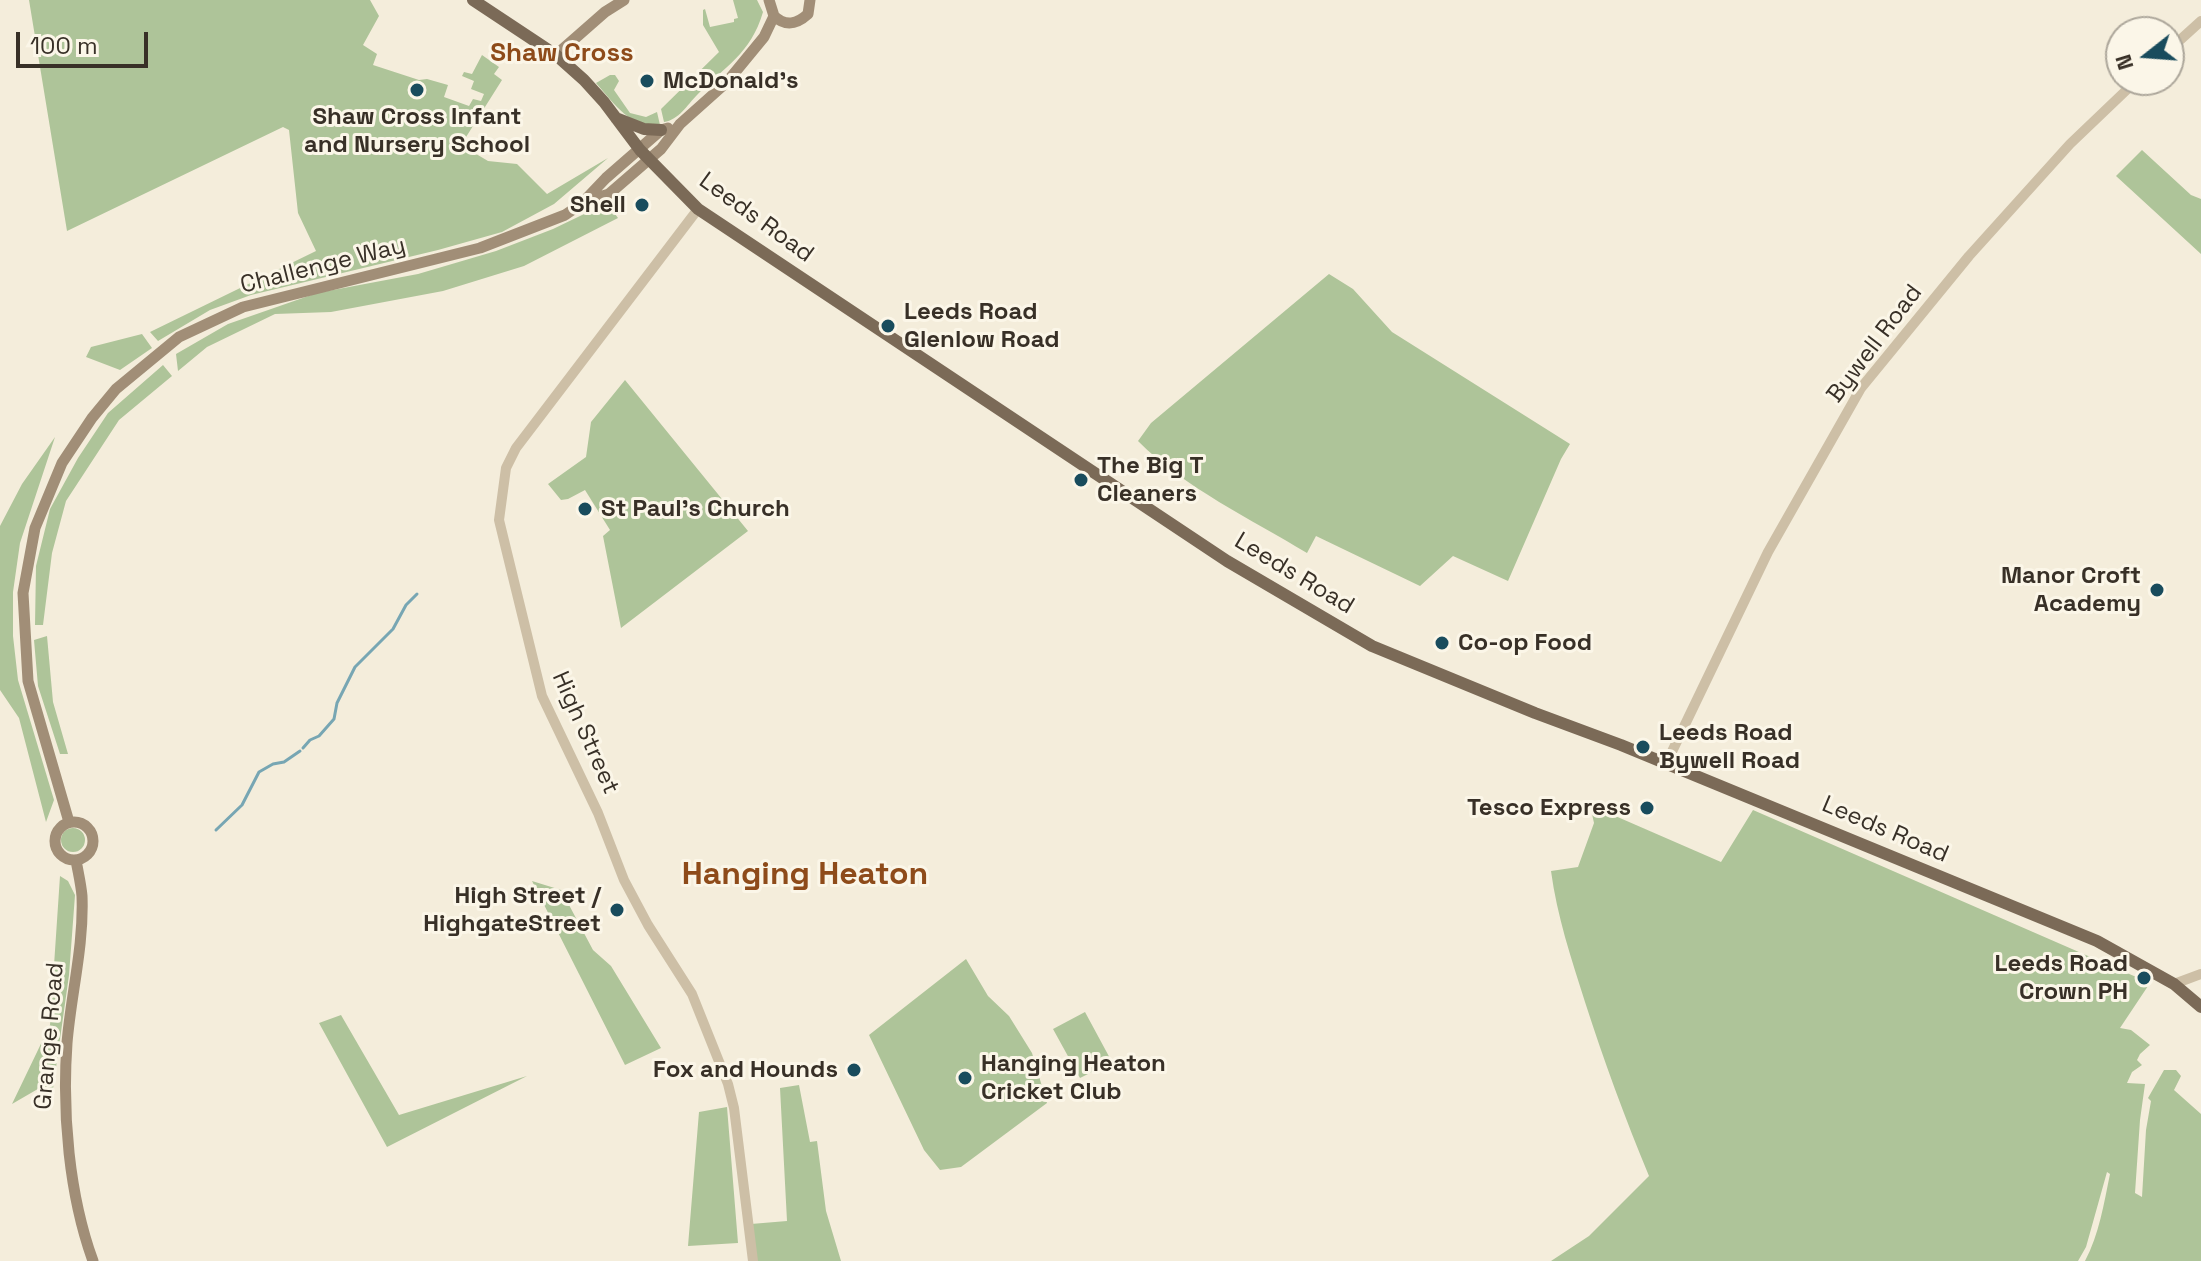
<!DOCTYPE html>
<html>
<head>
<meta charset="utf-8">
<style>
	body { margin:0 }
	#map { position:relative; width:2201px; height:1261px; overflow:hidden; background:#f4eddb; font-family:"Space Grotesk",sans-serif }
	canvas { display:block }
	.north { position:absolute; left:2105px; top:16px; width:80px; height:80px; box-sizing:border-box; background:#fbf6e8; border:2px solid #ada79b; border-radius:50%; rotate:253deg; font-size:22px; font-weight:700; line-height:32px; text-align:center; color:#383027 }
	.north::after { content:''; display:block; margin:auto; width:28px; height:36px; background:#194c5d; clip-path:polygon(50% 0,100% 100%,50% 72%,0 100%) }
	.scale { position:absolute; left:16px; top:32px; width:132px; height:36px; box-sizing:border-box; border:4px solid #383027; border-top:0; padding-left:10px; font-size:24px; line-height:28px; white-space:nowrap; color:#383027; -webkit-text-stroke:6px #fbf6e8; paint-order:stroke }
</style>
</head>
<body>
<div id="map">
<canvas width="2201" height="1261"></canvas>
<div class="north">N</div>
<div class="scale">100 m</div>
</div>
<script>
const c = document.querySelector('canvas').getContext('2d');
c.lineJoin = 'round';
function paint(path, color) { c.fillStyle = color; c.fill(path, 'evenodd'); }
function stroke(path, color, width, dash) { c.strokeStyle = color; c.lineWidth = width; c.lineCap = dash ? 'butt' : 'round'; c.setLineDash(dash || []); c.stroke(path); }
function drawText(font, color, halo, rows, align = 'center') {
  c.font = font + ' "Space Grotesk",sans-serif'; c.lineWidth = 6; c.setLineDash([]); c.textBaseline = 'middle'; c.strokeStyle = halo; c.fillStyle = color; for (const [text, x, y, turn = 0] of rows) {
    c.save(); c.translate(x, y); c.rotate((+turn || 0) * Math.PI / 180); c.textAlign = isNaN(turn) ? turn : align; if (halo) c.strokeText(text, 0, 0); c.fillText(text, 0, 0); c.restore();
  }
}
const green = new Path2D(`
	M 29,0 L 370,0 L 379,16 L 363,45 L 377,54 L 373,65 L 419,80 L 427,79 L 448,85 L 444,97 L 469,106 L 473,99 L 481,101 L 484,94 L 471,89 L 474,81 L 462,76 L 464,72 L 472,74 L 482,55 L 499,67 L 494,74 L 502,80 L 461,145 L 488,161 L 517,164 L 547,194 L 608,158 L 554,204 L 502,232 L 438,250 L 251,295 L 210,310 L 158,341 L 150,332 L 316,251 L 298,213 L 289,130 L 283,127 L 67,231 Z
	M 733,0 L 757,0 L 763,12 C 751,54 724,67 697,95 C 687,105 679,120 664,122 L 661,109 L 719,52 L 703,25 L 703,10 L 705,9 L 710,27 L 734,22 L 734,19 L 738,18 Z
	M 610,75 L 615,75 L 619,81 L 614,90 L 630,113 L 646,117 L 657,112 L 660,125 C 632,131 612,101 596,83 Z
	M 2142,150 L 2191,195 L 2201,199 L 2201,254 L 2116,176 Z
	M 607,203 L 618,218 L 524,266 L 443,291 L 331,312 L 275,314 L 207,347 L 178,371 L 176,354 L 228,324 L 317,293 L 418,274 L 496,251 L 553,229 Z
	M 1329,274 L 1353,289 L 1392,332 L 1570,444 L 1561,459 L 1508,581 L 1453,556 L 1420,586 L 1316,536 L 1307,553 C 1251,519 1185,488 1138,441 L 1151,423 Z
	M 142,334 L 152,348 L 120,370 L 86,357 L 91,347 Z
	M 163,365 L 172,376 L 119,420 L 66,501 L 52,553 L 43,625 L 35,625 L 36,566 L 50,509 L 78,458 L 108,413 Z
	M 625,380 L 748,531 L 621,628 L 603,536 L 610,530 L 585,490 L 568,499 L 561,500 L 548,484 L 586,457 L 591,422 Z
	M 55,437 L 20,543 L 13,592 L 13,636 L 18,680 L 54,800 L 46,822 L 19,718 L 0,690 L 0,526 L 22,484 Z
	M 47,636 L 53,702 L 68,754 L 60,754 L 38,686 L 34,640 Z
	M 1590,805 L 1721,862 L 1753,810 L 2150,983 L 2120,1028 L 2131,1030 L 2150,1045 L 2140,1054 L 2137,1060 L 2142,1065 L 2132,1072 L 2127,1083 L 2145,1084 L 2140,1120 L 2135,1193 L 2142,1197 L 2146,1130 L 2151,1101 L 2148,1098 L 2164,1070 L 2176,1070 L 2181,1076 L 2174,1090 L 2201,1114 L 2201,1261 L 2085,1261 C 2099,1235 2104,1203 2110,1174 L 2107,1172 L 2086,1247 L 2078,1261 L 1551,1261 L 1589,1236 L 1649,1176 C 1625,1118 1604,1061 1585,1002 C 1571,958 1557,916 1551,871 L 1578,867 L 1594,823 Z
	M61 840a12 12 0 1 1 24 0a12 12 0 1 1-24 0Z
	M 60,876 L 68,881 L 75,895 L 69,975 L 52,1096 L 43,1086 L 12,1104 L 50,1025 Z
	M 532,881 L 561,890 L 593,950 L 611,966 L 661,1048 L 625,1065 Z
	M 966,959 L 988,996 L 1009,1016 L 1032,1053 L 1047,1103 L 961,1167 L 940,1170 L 924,1150 L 869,1035 Z
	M 1085,1012 L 1112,1062 L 1080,1078 L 1053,1029 Z
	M 341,1015 L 399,1115 L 527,1076 L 387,1147 L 319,1023 Z
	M 799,1085 L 810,1142 L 817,1141 L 826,1211 L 841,1261 L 757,1261 L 751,1224 L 787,1221 L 780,1088 Z
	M 727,1107 L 738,1243 L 688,1246 L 699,1112 Z`);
const stream = new Path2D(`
	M 303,748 L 310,740 L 319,736 L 334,719 L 337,703 L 355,667 L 393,629 L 406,605 L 417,594
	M 216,830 L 242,805 L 259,772 L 273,764 L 284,762 L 300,751`);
const tertiary = new Path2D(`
	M 2169,50 L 2201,21
	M 698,209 L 516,448 L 506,468 L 499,520 L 542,696 L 598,813 L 624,880 L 648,925 L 692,994 L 728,1084 L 734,1108 L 753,1261
	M 1666,764 L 1768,552 L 1861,388 L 1969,256 L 2070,144 L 2137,80
	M 2174,984 L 2201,974`);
const secondary = new Path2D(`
	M 769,0 L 774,16 C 786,27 797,24 808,14 L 810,0
	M 556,55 L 605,12 L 624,0
	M 585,200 L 606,178 L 661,130 L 668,128
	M55 841a19 19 0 1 1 38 0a19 19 0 1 1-38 0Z
	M 69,822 L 28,681 L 23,593 L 35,528 L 62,463 L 92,418 L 116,389 L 179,337 L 243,307 L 480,248 L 565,215 L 584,202 L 609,194 L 661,149 L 680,124 L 727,82 L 764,37 L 774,16
	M 76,860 C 78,872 81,884 82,896 C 84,946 71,994 67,1043 C 62,1113 69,1195 93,1261`);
const primary = new Path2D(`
	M 473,0 L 556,55 L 584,80 L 604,102 L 640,150 L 698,209 L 1227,561 L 1372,646 L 1535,713 L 1621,745 L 2097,941 L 2174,984 L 2201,1007
	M 616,118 L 644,129 L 661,130`);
const markers = [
	[647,81,8,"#194c5d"],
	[417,90,8,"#194c5d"],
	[642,205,8,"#194c5d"],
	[888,326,8,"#194c5d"],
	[1081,480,8,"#194c5d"],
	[585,509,8,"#194c5d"],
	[2157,590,8,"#194c5d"],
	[1442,643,8,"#194c5d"],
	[1643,747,8,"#194c5d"],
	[1647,808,8,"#194c5d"],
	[617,910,8,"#194c5d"],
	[2144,978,8,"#194c5d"],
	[854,1070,8,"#194c5d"],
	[965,1078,8,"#194c5d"]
];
const poiNames = [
	["McDonald's",663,81],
	["Shaw Cross Infant",417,117,"center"],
	["and Nursery School",417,145,"center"],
	["Shell",626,205,"right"],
	["Leeds Road",904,312],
	["Glenlow Road",904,340],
	["The Big T",1097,466],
	["Cleaners",1097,494],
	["St Paul's Church",601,509],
	["Manor Croft",2141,576,"right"],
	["Academy",2141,604,"right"],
	["Co-op Food",1458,643],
	["Leeds Road",1659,733],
	["Bywell Road",1659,761],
	["Tesco Express",1631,808,"right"],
	["High Street /",601,896,"right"],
	["HighgateStreet",601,924,"right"],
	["Leeds Road",2128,964,"right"],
	["Crown PH",2128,992,"right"],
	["Hanging Heaton",981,1064],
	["Cricket Club",981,1092],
	["Fox and Hounds",838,1070,"right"]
];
const streetNames = [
	["Leeds Road",756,218,36],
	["Challenge Way",323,266,-14],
	["Bywell Road",1875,344,-53],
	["Leeds Road",1294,574,31],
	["High Street",585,733,66],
	["Leeds Road",1885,830,23],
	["Grange Road",50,1036,-85]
];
const neighbourhoodNames = [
	["Shaw Cross",562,54]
];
const districtNames = [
	["Hanging Heaton",805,875]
];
paint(green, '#aec499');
stroke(stream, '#77a6b3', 3);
stroke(tertiary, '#cdbfa6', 10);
stroke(secondary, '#a18e77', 11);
stroke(primary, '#7b6a57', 12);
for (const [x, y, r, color] of markers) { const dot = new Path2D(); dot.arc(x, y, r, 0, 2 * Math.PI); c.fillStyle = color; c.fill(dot); stroke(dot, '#fbf6e8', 3); }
drawText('bold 24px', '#383027', '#fbf6e8', poiNames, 'left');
drawText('24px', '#383027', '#fbf6e8', streetNames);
drawText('bold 26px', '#8e4b1a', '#fbf6e8', neighbourhoodNames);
drawText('bold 32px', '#8e4b1a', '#fbf6e8', districtNames);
</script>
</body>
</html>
